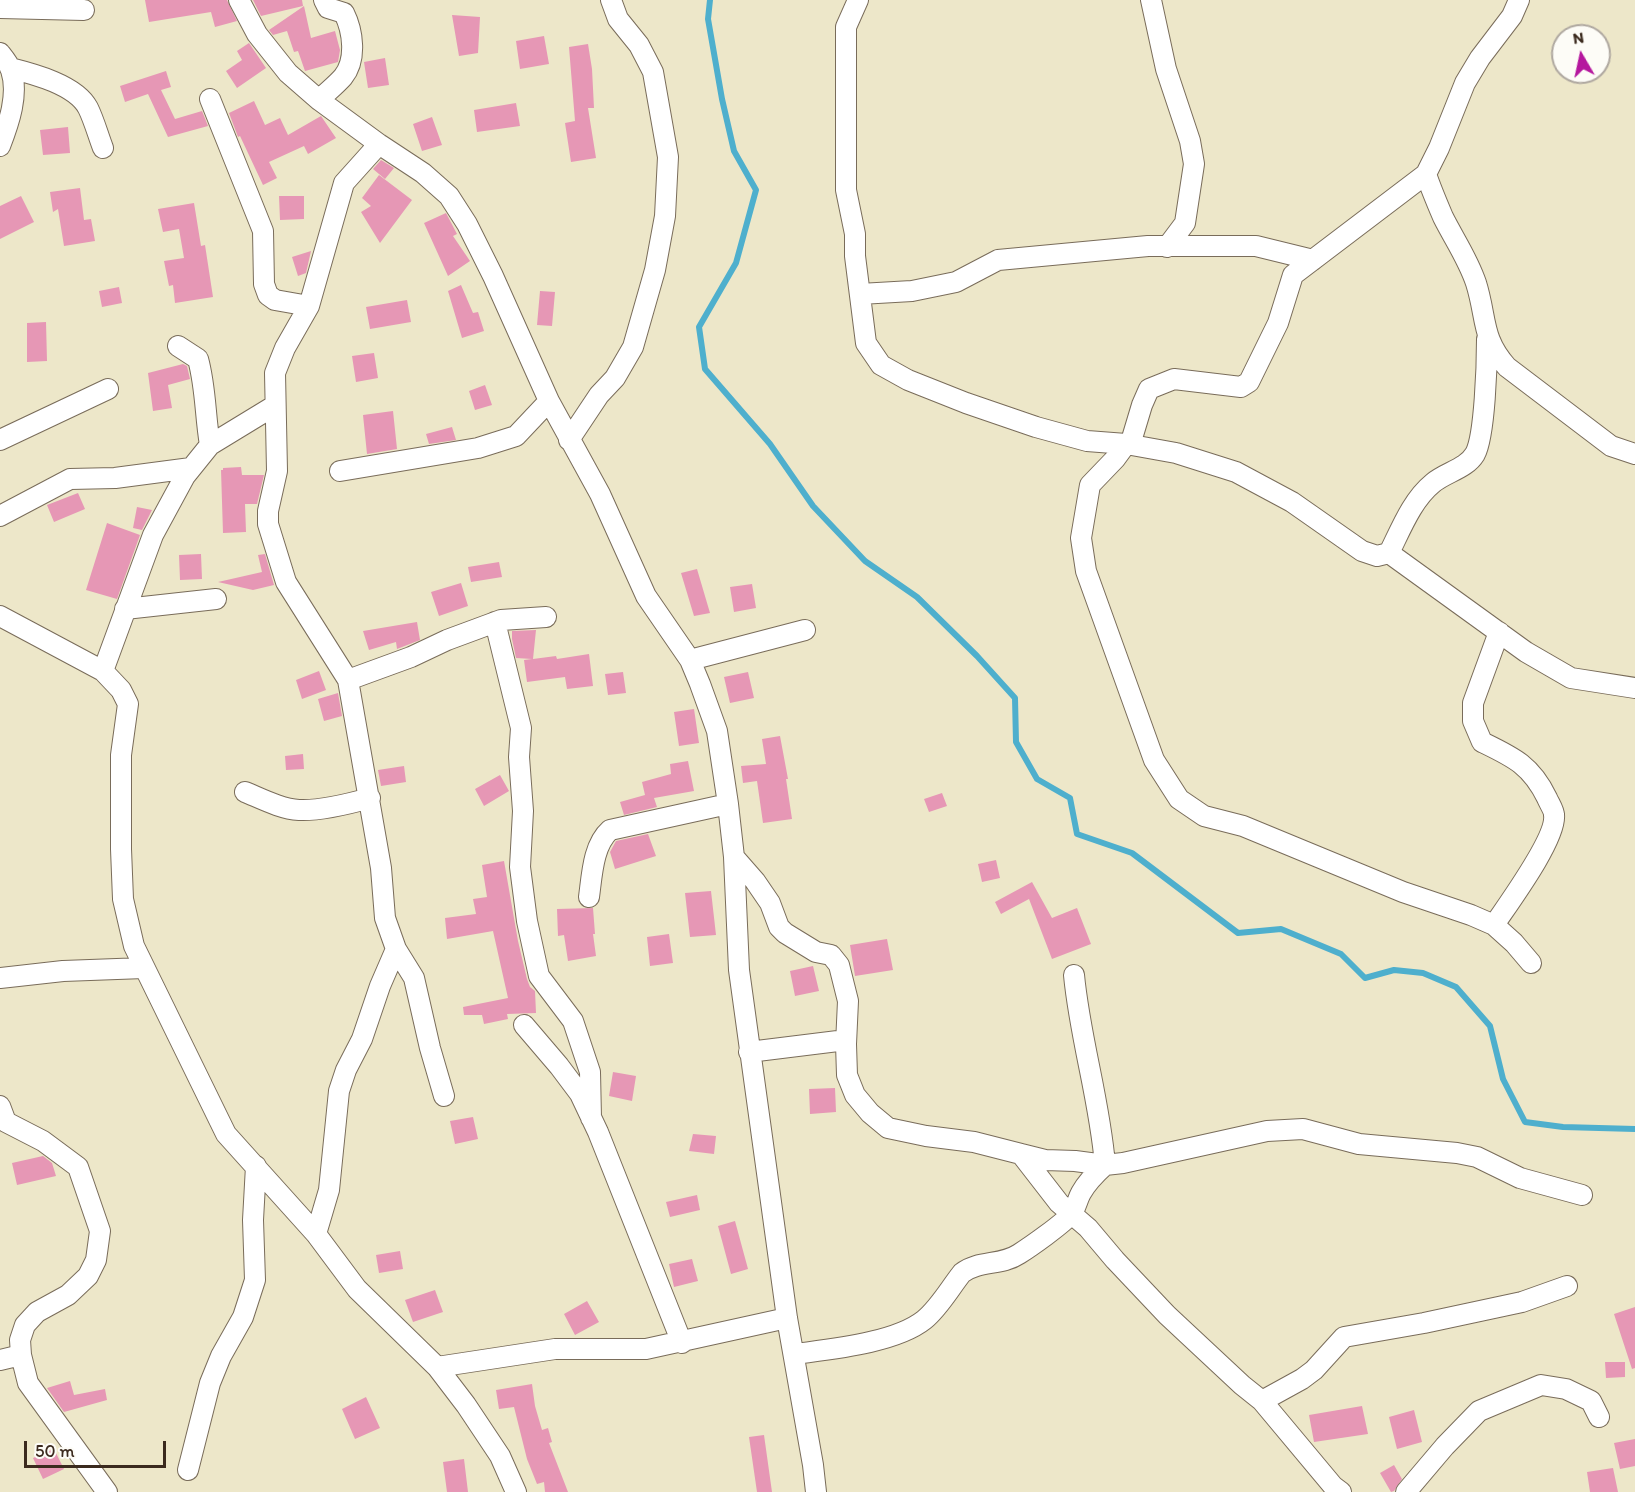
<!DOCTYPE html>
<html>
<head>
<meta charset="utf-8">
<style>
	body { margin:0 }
	#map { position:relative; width:1635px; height:1492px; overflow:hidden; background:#ede7c9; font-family:Itim,sans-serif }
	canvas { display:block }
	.north { position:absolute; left:1551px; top:24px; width:60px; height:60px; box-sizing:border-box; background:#fdfcf7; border:2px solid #afa8a0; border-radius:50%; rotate:351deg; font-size:16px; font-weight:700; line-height:24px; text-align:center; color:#3b2a1e }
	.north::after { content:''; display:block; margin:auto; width:21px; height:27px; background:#b5179e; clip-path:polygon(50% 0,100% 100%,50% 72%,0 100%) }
	.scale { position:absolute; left:24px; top:1441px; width:142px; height:27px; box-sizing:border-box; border:3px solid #3b2a1e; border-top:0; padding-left:8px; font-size:18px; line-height:21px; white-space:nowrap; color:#3b2a1e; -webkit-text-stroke:4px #fdfcf7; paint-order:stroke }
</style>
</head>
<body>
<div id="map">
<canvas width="1635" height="1492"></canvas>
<div class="north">N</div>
<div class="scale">50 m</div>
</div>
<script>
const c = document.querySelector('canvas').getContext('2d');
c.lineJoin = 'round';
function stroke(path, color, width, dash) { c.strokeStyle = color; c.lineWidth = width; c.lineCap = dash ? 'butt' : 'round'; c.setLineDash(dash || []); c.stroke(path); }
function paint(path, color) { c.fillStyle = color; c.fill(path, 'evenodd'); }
const stream = new Path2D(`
	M 710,0 L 708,19 L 722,99 L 734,151 L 756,190 L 736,263 L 699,327 L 705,369 L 770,444 L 813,506 L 865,561 L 917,597 L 977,656 L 1015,698 L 1016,742 L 1037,779 L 1070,798 L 1077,834 L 1132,853 L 1238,933 L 1281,929 L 1341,954 L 1365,978 L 1394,970 L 1423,973 L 1456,987 L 1490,1026 L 1503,1079 L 1525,1122 L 1563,1127 L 1635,1129`);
const building = new Path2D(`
	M 145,0 L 227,0 L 237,21 L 215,27 L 211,12 L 149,22 Z
	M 253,0 L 302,0 L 303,6 L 261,16 Z
	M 304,6 L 311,38 L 335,31 L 340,50 L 338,62 L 305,71 L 298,51 L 294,52 L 287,31 L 273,35 L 269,30 Z
	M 452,15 L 480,17 L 478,53 L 459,56 Z
	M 544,36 L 549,64 L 520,69 L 516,41 Z
	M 249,43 L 266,68 L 237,88 L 226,71 L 242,60 L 237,51 Z
	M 588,44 L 592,69 L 594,108 L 588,108 L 596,158 L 571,162 L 565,123 L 575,121 L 569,47 Z
	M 385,58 L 389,85 L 368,88 L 364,62 Z
	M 166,71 L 171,87 L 161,90 L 175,119 L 202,111 L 208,126 L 168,137 L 148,94 L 125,102 L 120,86 Z
	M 254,101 L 265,125 L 280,118 L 288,135 L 321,116 L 336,138 L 308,154 L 304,146 L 269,162 L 277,178 L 263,185 L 240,136 L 238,137 L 229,113 Z
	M 516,103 L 520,126 L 477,132 L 474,110 Z
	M 432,117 L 442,145 L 422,151 L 413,124 Z
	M 68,127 L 70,153 L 43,155 L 40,130 Z
	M 381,160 L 394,168 L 385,179 L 373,169 Z
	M 379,175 L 412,200 L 380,243 L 361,212 L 371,206 L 362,198 Z
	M 80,188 L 84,220 L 91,219 L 95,241 L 64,246 L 58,209 L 53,212 L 50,192 Z
	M 21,196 L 34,222 L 0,239 L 0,206 Z
	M 279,196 L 304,196 L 304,219 L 280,220 Z
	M 194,203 L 201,246 L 205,245 L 213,297 L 175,303 L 173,285 L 169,286 L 164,261 L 184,258 L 179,229 L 163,232 L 158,209 Z
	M 446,213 L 457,234 L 453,236 L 470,261 L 448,276 L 424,223 Z
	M 311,251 L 306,273 L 298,276 L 292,257 Z
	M 461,285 L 473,313 L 478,312 L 484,331 L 462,338 L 448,291 Z
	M 119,287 L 122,303 L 102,307 L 99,291 Z
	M 540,291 L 555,292 L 552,326 L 537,325 Z
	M 407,300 L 411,322 L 370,329 L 366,307 Z
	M 46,322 L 47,361 L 27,362 L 27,323 Z
	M 374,353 L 378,378 L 356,382 L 352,356 Z
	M 183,364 L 187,366 L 190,379 L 168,385 L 172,408 L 153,411 L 148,373 Z
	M 485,385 L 492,405 L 475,410 L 469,391 Z
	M 393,411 L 397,449 L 367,454 L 363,415 Z
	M 452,427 L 456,440 L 429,444 L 426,434 Z
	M 241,467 L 242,475 L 264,475 L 257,504 L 245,504 L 246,532 L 223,533 L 221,470 L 223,470 L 223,468 Z
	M 78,493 L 85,509 L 54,522 L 47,505 Z
	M 137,507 L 152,510 L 142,530 L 133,528 Z
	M 107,523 L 140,535 L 117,599 L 86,590 Z
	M 201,554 L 202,579 L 180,580 L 179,555 Z
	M 265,554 L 274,585 L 253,590 L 218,582 L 262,572 L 258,555 Z
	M 499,562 L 502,577 L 471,582 L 468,567 Z
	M 697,569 L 710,613 L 694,616 L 681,573 Z
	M 461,583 L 468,606 L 439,616 L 431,592 Z
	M 752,584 L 756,608 L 734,612 L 730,587 Z
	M 417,622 L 420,640 L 397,649 L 396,642 L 369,650 L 363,631 Z
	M 536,630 L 533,659 L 556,656 L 557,659 L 589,654 L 593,686 L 567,689 L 565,677 L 527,682 L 524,660 L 532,659 L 516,658 L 512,639 L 512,631 Z
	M 319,671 L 326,690 L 302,699 L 296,680 Z
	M 623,672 L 626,693 L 608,695 L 605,674 Z
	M 748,672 L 754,698 L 730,703 L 724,677 Z
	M 338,693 L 342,716 L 324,721 L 318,699 Z
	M 694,709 L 699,743 L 679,746 L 674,712 Z
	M 780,736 L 788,779 L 786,779 L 792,819 L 763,823 L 757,781 L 743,783 L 741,766 L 766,764 L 762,739 Z
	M 303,754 L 304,769 L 286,770 L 285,756 Z
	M 688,761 L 694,791 L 654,798 L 657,807 L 624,815 L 620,802 L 645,795 L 642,782 L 671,774 L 670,764 Z
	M 404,766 L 406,782 L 381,786 L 378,770 Z
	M 500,775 L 509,791 L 484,806 L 475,789 Z
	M 942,793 L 947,806 L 929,812 L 924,799 Z
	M 648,834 L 656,856 L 615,869 L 610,852 L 616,841 Z
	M 996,860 L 1000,878 L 982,882 L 978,864 Z
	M 504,861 L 518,941 L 527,979 L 530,987 L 535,991 L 536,1013 L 507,1014 L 508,1019 L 484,1024 L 482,1015 L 464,1015 L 463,1007 L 508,998 L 493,931 L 447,939 L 445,918 L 476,914 L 473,899 L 487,897 L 482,865 Z
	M 1032,882 L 1052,918 L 1077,908 L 1091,944 L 1052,959 L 1029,899 L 1001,914 L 995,902 Z
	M 711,891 L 716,935 L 690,937 L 685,893 Z
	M 593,908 L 595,934 L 593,934 L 596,956 L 568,961 L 564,935 L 558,936 L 557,909 Z
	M 669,934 L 673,963 L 650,966 L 647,937 Z
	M 887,939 L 893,970 L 855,976 L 850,945 Z
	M 813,966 L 819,991 L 795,996 L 790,971 Z
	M 613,1072 L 636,1076 L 632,1101 L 609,1096 Z
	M 835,1088 L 836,1112 L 810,1114 L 809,1089 Z
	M 473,1117 L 478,1139 L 455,1144 L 450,1121 Z
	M 693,1134 L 716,1136 L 714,1154 L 689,1151 Z
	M 43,1156 L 52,1163 L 56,1176 L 17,1185 L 12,1163 Z
	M 697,1195 L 700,1210 L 670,1217 L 666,1202 Z
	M 735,1221 L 748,1269 L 731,1274 L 718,1226 Z
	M 400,1251 L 403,1269 L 379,1273 L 376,1255 Z
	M 692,1259 L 698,1281 L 674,1287 L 669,1264 Z
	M 435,1290 L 443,1312 L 413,1322 L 405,1300 Z
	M 587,1301 L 599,1322 L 575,1335 L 564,1314 Z
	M 1635,1307 L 1635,1368 L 1632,1369 L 1614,1314 Z
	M 1605,1362 L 1625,1362 L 1625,1377 L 1606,1378 Z
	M 70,1381 L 74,1395 L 105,1389 L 107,1400 L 64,1412 L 47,1388 Z
	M 532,1384 L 535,1406 L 542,1430 L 548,1428 L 552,1442 L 549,1443 L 568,1492 L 545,1492 L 544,1482 L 537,1484 L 527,1459 L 514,1407 L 499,1409 L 496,1390 Z
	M 366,1397 L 380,1428 L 355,1439 L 342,1409 Z
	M 1362,1406 L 1368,1434 L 1314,1442 L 1309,1415 Z
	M 1414,1410 L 1422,1442 L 1397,1449 L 1389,1417 Z
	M 764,1435 L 772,1492 L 757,1492 L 749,1437 Z
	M 1635,1439 L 1635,1466 L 1620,1469 L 1614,1443 Z
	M 54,1449 L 64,1469 L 43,1479 L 33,1458 Z
	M 464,1459 L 468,1492 L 447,1492 L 443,1462 Z
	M 1394,1465 L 1402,1479 L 1394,1491 L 1391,1492 L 1380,1473 Z
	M 1613,1468 L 1618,1492 L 1590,1492 L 1587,1472 Z`);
const street = new Path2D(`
	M 239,0 L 257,34 L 288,73 L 319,100 L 379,144 L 423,173 L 449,196 L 467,224 L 493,276 L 549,401 L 600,494 L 646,596 L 690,660 L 700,684 L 717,731 L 728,804 L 734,857 L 739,970 L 787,1318 L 813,1465 L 816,1492
	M 858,0 L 846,27 L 846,190 L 855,234 L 855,256 L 866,343 L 881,365 L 908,380 L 966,403 L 1036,427 L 1087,441 L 1126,444 L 1176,453 L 1236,472 L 1292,502 L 1362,551 L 1377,556 L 1389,553 C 1401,529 1412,500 1433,483 C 1446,472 1466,469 1475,454 C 1485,436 1487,362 1487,339
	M 1151,0 L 1166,69 L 1190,141 L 1194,164 L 1185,223 L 1167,247
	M 0,8 L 84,10
	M 0,53 C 4,58 9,64 11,70 C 19,94 9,123 0,146
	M 10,68 C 34,74 76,85 88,108 C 94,120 98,135 103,148
	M 210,99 L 263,231 L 264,284 L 268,295 L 275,300 L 309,306
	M 319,100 C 327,92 336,85 343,77 C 357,60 353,31 344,13 L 328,8 L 324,0
	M 379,144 L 344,183 L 309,306 L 285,348 L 275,373 L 277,471 L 268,511 L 268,524 L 286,582 L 348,680 L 381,868 L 385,918 L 396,949 L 414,978 L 430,1048 L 444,1096
	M 1426,174 C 1431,189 1437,203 1443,217 C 1454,239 1468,259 1476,283 C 1487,318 1481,338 1507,367 L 1611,446 L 1635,454
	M 860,294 L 912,291 L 956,282 L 998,260 L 1148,246 L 1256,246 L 1313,260
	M 178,346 L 198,359 C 206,388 205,416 210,445
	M 0,440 L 108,389
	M 569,440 L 599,395 L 615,378 L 633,347 L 655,270 L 665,216 L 668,157 L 653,72 L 639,45 L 618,19 L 611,0
	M 1126,444 L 1115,459 L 1090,485 L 1081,538 L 1086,571 L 1154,760 L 1179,799 L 1204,816 L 1243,826 L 1403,892 L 1471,915 L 1494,925 L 1514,943 L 1531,963
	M 1130,445 L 1142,405 L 1149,389 L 1174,379 L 1241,387 L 1249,382 L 1278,323 L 1293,275 L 1426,174 L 1439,148 L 1465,83 L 1480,58 L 1512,16 L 1519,0
	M 340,471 L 478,448 L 516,436 L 549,401
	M 0,516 L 70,479 L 115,478 L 191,468
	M 1389,553 L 1526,652 L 1571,678 L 1635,688
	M 125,609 L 216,599
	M 0,616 L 103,671 L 121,690 L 128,704 L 121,755 L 121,849 L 123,899 L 134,946 L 226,1134 L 316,1234 L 357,1289 L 437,1367 L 466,1405 L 500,1456 L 516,1492
	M 495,622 L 521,728 L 519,757 L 523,811 L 520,867 L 527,921 L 539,976 L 573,1021 L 590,1072 L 591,1118
	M 690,660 L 805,630
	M 103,671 L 153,535 L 185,476 L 210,445 L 274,406
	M 348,680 L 411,657 L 447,640 L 501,620 L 546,617
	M 245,792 C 262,799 281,809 299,810 C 318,811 352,803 370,798
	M 734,857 L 755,881 L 770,903 L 779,927 L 785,933 L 816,952 L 831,955 L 839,965 L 848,1001 L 846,1044 L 847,1075 L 855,1095 L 870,1113 L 888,1128 L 926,1136 L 974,1142 L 1021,1154 L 1059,1203 L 1088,1228 L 1115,1260 L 1167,1315 L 1242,1385 L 1262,1401 L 1333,1486 L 1341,1492
	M 589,897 C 592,875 593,845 610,830 L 728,804
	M 1494,925 C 1508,904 1557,838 1554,815 C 1554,810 1549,803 1547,798 C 1531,765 1513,757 1482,742 L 1473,721 L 1473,703 L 1499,632
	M 0,978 L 63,971 L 144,968
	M 524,1025 L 559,1066 L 580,1094 L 598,1132 L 682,1343
	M 749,1052 L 846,1040
	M 0,1106 L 6,1122 L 43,1141 L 78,1167 L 100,1231 L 96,1260 L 88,1276 L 68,1295 L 37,1312 L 25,1325 L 20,1340 L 21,1355 L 28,1383 L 107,1492
	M 1021,1154 L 1045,1160 L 1075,1161 L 1105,1165 L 1123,1163 L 1267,1131 L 1303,1129 L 1359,1144 L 1457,1153 L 1477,1157 L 1520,1178 L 1582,1195
	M 316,1234 L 329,1190 L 339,1091 L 346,1070 L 362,1039 L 380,986 L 396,949
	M 795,1354 C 831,1349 895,1343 924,1320 C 939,1308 950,1288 962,1273 C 979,1260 1001,1266 1019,1254 C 1030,1247 1063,1224 1071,1214 C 1076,1209 1077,1200 1081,1193 C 1087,1182 1095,1174 1105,1165 C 1100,1101 1080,1039 1074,975
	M 0,1360 L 21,1355
	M 437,1367 L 555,1349 L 646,1349 L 787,1318
	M 1262,1401 L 1302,1379 L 1314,1370 L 1344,1337 L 1424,1323 L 1522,1302 L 1567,1286
	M 188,1470 L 210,1383 L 221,1356 L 243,1317 L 255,1280 L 253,1220 L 256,1166
	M 1406,1492 L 1445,1446 L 1479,1411 L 1541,1385 L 1566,1389 L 1591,1401 L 1599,1417`);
stroke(stream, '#4eafcd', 6);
paint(building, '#e697b5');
stroke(street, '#796c5a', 22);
stroke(street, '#fff', 20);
</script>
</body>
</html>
